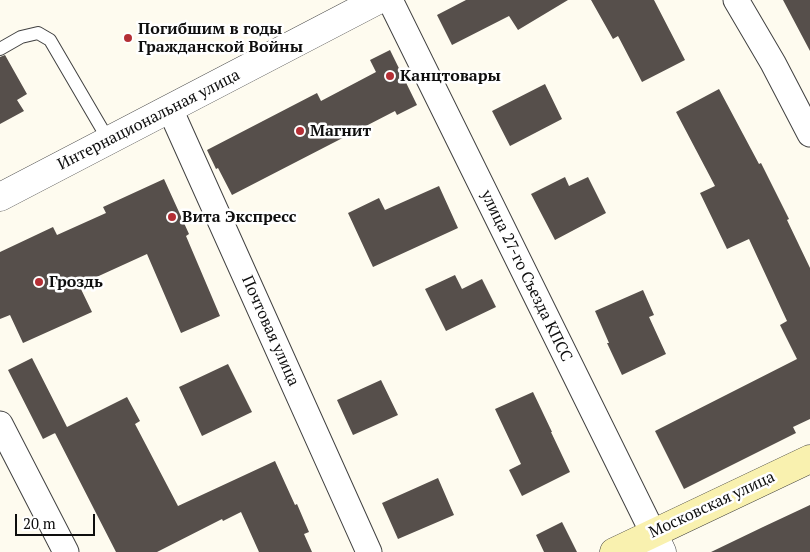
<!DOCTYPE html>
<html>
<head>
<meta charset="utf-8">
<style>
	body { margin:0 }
	#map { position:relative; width:810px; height:552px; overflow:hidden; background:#fefbef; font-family:"PT Serif",serif }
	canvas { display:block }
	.scale { position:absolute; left:15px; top:514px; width:80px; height:22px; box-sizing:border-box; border:2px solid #0e0e0e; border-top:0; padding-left:6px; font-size:15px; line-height:18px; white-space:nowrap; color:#0e0e0e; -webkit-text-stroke:4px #fff; paint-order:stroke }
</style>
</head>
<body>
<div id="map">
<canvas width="810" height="552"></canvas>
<div class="scale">20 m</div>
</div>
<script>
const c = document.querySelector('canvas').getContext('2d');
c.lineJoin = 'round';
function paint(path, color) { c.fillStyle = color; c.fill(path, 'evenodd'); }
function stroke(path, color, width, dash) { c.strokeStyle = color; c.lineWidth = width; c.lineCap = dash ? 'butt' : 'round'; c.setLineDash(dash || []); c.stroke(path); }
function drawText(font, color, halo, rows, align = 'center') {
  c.font = font + ' "PT Serif",serif'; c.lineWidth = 5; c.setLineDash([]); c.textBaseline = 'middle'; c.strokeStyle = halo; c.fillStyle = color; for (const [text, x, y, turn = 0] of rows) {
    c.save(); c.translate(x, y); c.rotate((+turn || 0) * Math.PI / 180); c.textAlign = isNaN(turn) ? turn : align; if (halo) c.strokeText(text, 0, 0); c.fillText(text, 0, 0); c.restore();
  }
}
const building = new Path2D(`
	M 466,0 L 568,0 L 518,30 L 509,16 L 452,45 L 437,15 Z
	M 591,0 L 654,0 L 685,60 L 642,82 L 618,36 L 613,39 Z
	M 783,0 L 810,0 L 810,51 Z
	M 390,50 L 417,105 L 397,115 L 395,111 L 232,195 L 218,168 L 216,169 L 207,150 L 317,93 L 321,101 L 376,72 L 370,60 Z
	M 5,55 L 27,94 L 17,100 L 24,111 L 0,124 L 0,57 Z
	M 545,84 L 562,119 L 510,146 L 492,111 Z
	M 719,89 L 759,164 L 761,163 L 789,219 L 787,220 L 810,268 L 810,419 L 793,427 L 796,433 L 684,489 L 655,431 L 797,359 L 780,325 L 787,321 L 749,239 L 727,249 L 700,193 L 715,186 L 676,112 Z
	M 565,177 L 569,186 L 588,177 L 606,213 L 555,240 L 531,194 Z
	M 164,179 L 189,234 L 186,236 L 220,316 L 181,333 L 147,254 L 79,285 L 92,312 L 23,343 L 10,315 L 0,319 L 0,252 L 53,227 L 57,235 L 106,213 L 103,207 Z
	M 439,186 L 458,228 L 373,267 L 348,213 L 379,198 L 385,210 Z
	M 455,275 L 462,289 L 482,279 L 496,307 L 446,331 L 425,289 Z
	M 643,290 L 654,315 L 649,317 L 666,354 L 622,375 L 607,343 L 609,343 L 595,311 Z
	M 32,358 L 67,427 L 43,439 L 8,370 Z
	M 228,364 L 252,412 L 202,436 L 179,387 Z
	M 381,380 L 398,415 L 353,435 L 337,400 Z
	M 533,392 L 552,432 L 551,432 L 570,472 L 522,496 L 509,470 L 521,464 L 495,409 Z
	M 127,397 L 140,421 L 135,424 L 178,506 L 275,461 L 295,505 L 297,504 L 309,532 L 304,534 L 312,552 L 259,552 L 241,512 L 223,521 L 222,519 L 157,552 L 116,552 L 55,433 Z
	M 438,478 L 454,515 L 398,539 L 382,503 Z
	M 810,505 L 810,552 L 711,552 L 763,527 Z
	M 562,522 L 577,552 L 544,552 L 536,535 Z`);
const service = new Path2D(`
	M 0,49 L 21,37 L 38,33 L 50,40 L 109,141`);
const minor = new Path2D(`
	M 390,0 L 653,533
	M 736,0 L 773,63 L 810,134
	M 170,109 L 369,552
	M 0,424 L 66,552`);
const tertiary = new Path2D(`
	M 0,197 L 378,0
	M 653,533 L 662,552`);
const secondary = new Path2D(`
	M 614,552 L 810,459`);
const markers = [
	[128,38,5,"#b42f35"],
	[390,76,5,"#b42f35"],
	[300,131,5,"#b42f35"],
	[172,217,5,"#b42f35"],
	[39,282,5,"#b42f35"]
];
const poiNames = [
	["Погибшим в годы",138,29],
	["Гражданской Войны",138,47],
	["Канцтовары",400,76],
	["Магнит",310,131],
	["Вита Экспресс",182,217],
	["Гроздь",49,282]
];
const streetNames = [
	["Интернациональная улица",149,120,-27],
	["улица 27-го Съезда КПСС",526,276,64],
	["Почтовая улица",270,331,66],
	["Московская улица",712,505,-25]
];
paint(building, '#564f4b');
stroke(service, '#414141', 14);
stroke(minor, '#414141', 27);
stroke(tertiary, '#414141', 29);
stroke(secondary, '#303030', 29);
stroke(service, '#fff', 12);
stroke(minor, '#fff', 25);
stroke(tertiary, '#fff', 28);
stroke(secondary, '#f9f1af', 28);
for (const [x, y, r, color] of markers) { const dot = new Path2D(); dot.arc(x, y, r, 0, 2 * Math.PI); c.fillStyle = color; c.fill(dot); stroke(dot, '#fff', 2); }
drawText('bold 16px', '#0e0e0e', '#fff', poiNames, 'left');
drawText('16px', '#0e0e0e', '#fff', streetNames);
</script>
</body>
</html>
